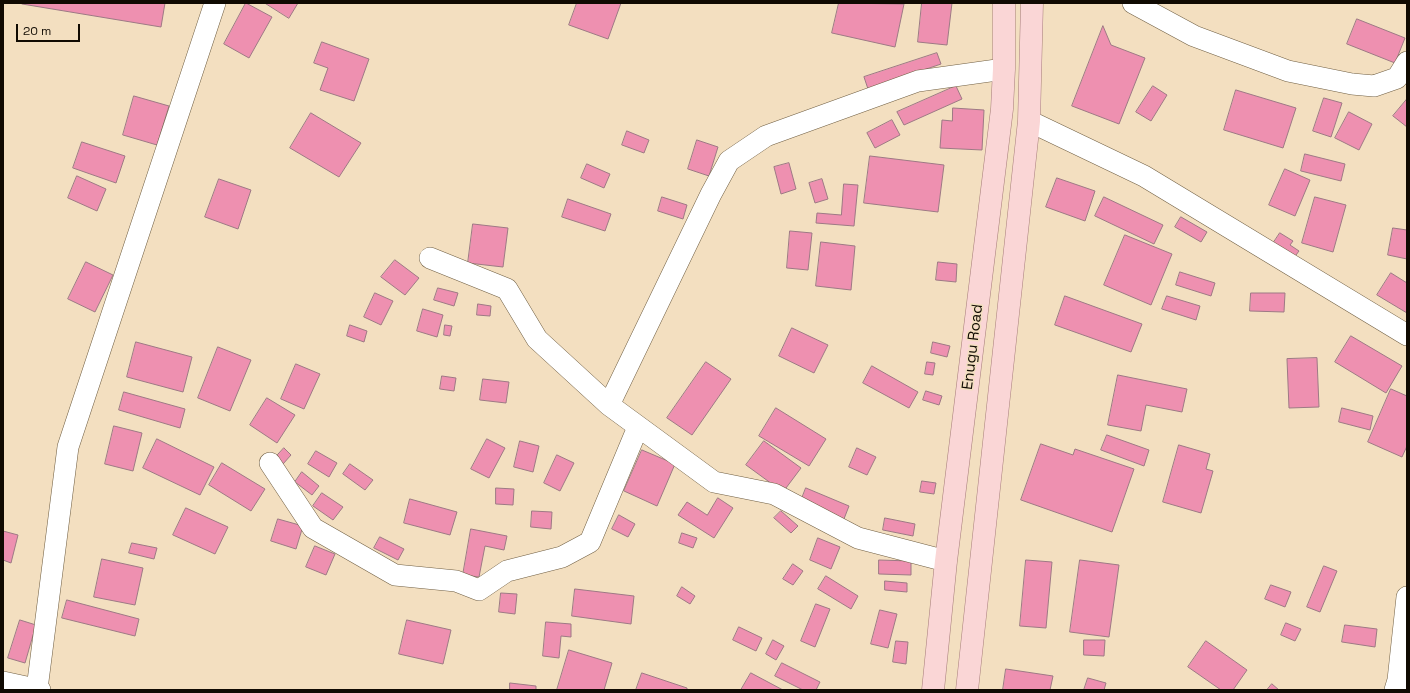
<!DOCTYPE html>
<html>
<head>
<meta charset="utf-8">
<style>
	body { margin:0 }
	#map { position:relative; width:1410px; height:693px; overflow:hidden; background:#f3dfc0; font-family:"Space Grotesk",sans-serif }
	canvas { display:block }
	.frame { position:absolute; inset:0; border:4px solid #100a02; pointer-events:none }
	.scale { position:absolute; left:16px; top:24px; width:64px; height:18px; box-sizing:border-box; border:2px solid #100a02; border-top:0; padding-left:5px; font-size:12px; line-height:14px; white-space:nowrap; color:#100a02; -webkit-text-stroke:3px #f3dfc0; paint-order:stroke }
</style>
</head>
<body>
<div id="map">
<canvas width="1410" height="693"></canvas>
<div class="frame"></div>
<div class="scale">20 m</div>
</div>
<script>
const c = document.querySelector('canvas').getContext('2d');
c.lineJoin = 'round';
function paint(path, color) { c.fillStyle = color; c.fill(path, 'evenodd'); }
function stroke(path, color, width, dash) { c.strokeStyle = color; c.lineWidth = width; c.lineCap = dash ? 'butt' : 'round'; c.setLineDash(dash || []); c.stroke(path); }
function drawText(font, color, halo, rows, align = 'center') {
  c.font = font + ' "Space Grotesk",sans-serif'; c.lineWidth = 3; c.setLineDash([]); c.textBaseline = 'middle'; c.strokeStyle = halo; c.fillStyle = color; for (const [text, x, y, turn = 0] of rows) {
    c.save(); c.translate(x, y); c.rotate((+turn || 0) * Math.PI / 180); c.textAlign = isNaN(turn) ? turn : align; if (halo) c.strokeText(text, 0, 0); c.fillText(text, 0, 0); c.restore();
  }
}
const building = new Path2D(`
	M 22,3 L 165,3 L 161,27 L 22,4 Z
	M 246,3 L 272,17 L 249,58 L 224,44 Z
	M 265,3 L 298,3 L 289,18 Z
	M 577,3 L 621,3 L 608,39 L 569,25 Z
	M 839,3 L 904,4 L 895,47 L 832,33 Z
	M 922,3 L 952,3 L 947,45 L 918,42 Z
	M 1357,19 L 1405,38 L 1395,63 L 1347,44 Z
	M 1103,26 L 1111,45 L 1145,58 L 1119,124 L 1072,106 Z
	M 322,42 L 369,59 L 354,101 L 320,90 L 328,68 L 314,63 Z
	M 937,53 L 941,64 L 868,89 L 864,77 Z
	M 956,86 L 962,99 L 904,125 L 897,112 Z
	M 1153,86 L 1167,95 L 1151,121 L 1136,112 Z
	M 1236,90 L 1296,108 L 1283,148 L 1224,130 Z
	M 134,96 L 169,106 L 157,145 L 123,135 Z
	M 1324,98 L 1342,103 L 1331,137 L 1313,131 Z
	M 1407,99 L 1407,127 L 1393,116 Z
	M 953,108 L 984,110 L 982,150 L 940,148 L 942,120 L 952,121 Z
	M 1349,112 L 1372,124 L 1359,150 L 1335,138 Z
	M 311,113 L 361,143 L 339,177 L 290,148 Z
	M 892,120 L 900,135 L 875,148 L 867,133 Z
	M 627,131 L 649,140 L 644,153 L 622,145 Z
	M 697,140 L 718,147 L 709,176 L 688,169 Z
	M 82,142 L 125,156 L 116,183 L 73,168 Z
	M 1305,154 L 1345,164 L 1341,181 L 1301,171 Z
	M 870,156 L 944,165 L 938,212 L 864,203 Z
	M 789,163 L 796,189 L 781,194 L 774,167 Z
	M 587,164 L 610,174 L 604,188 L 581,178 Z
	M 1285,169 L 1310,180 L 1295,216 L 1269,205 Z
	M 77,176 L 106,189 L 97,211 L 68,198 Z
	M 1057,178 L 1095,191 L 1085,221 L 1046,207 Z
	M 219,179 L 251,190 L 238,229 L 205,217 Z
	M 822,179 L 828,199 L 815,203 L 809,183 Z
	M 844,184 L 858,185 L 854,226 L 816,223 L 817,213 L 841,215 Z
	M 662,197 L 687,205 L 683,219 L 658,211 Z
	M 1104,197 L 1163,225 L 1154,244 L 1095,216 Z
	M 1315,197 L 1346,205 L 1333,252 L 1302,243 Z
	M 568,199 L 611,214 L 605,231 L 562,217 Z
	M 1181,217 L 1207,232 L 1201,242 L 1175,227 Z
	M 473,224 L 508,228 L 503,267 L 468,263 Z
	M 1393,228 L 1407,230 L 1407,259 L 1388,255 Z
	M 790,231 L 812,233 L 808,270 L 787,268 Z
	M 1280,233 L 1293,241 L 1290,245 L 1299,251 L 1293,259 L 1272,245 Z
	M 1125,235 L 1172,254 L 1151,305 L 1104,285 Z
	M 821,242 L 855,246 L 851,290 L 816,286 Z
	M 395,260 L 419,278 L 405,295 L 381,277 Z
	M 86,262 L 113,275 L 95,312 L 68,299 Z
	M 938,262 L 957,264 L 956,282 L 936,280 Z
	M 1180,272 L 1215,283 L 1211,296 L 1176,285 Z
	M 1391,273 L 1407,283 L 1407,313 L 1377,295 Z
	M 438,288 L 458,293 L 454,306 L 434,300 Z
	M 375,293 L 393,301 L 381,325 L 364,317 Z
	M 1251,293 L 1285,293 L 1284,312 L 1250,311 Z
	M 1065,296 L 1142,324 L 1131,352 L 1055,325 Z
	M 1167,296 L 1200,306 L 1196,320 L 1162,309 Z
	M 478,304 L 491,306 L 490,316 L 477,315 Z
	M 423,309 L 443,315 L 437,337 L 417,331 Z
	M 350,325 L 367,331 L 364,342 L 347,336 Z
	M 445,325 L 452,326 L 450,336 L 444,335 Z
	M 792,328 L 828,345 L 814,373 L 779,356 Z
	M 1351,336 L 1402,366 L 1386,393 L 1335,362 Z
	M 136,342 L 192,357 L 183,392 L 127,377 Z
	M 933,342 L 950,346 L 947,357 L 931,353 Z
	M 218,347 L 251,360 L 230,411 L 198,398 Z
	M 1317,358 L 1319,407 L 1289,408 L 1287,359 Z
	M 706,362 L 731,379 L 692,435 L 667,418 Z
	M 927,362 L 935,363 L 933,375 L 925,374 Z
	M 296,364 L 320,374 L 304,409 L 281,399 Z
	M 872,366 L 918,392 L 909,408 L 863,383 Z
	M 1118,375 L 1187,389 L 1182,412 L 1146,405 L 1141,431 L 1108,425 Z
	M 442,376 L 456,378 L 454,391 L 440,389 Z
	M 483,379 L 509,382 L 506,403 L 480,400 Z
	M 1391,389 L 1407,396 L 1407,446 L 1402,457 L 1368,442 Z
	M 926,391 L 942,396 L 939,405 L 923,400 Z
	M 124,392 L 185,409 L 180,428 L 119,410 Z
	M 267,398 L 295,415 L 277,443 L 250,425 Z
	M 776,408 L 826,439 L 809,466 L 759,436 Z
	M 1342,408 L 1373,416 L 1370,430 L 1339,422 Z
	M 114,426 L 142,433 L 133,471 L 105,464 Z
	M 1107,435 L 1149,450 L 1144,466 L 1101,450 Z
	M 157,439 L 214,467 L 200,495 L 143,468 Z
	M 487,439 L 505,448 L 489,478 L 471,469 Z
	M 520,441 L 539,446 L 533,472 L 514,467 Z
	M 764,441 L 801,468 L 783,492 L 746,465 Z
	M 1041,444 L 1073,455 L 1075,449 L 1134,469 L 1112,532 L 1021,500 Z
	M 1179,445 L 1210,454 L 1206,469 L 1213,471 L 1201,513 L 1163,502 Z
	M 284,448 L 291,455 L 283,464 L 275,458 Z
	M 857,448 L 876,457 L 867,475 L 849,467 Z
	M 642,450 L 675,464 L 657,506 L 624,491 Z
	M 316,451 L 337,463 L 329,477 L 308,464 Z
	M 557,455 L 574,463 L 560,491 L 544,483 Z
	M 222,463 L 265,489 L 251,511 L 209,485 Z
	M 350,464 L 373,480 L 365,490 L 343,474 Z
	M 302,472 L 319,486 L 312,495 L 295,482 Z
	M 922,481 L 936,483 L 934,494 L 920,492 Z
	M 496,488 L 514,489 L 513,505 L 496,504 Z
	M 806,488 L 849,506 L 842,524 L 799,506 Z
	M 322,493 L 343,507 L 333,520 L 313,506 Z
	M 718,498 L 733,508 L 714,538 L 678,515 L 687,502 L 707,515 Z
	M 410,499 L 457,512 L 450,535 L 404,523 Z
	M 186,508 L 228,527 L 215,554 L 173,535 Z
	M 532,511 L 552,512 L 551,529 L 531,527 Z
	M 781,511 L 798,526 L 791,533 L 774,518 Z
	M 619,515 L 635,524 L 628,537 L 612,529 Z
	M 885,518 L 915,524 L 913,536 L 883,530 Z
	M 278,519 L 303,526 L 296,549 L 271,541 Z
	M 471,529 L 507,536 L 504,550 L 485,546 L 479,577 L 463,575 Z
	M 3,531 L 18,535 L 11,563 L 3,560 Z
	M 682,533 L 697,538 L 693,548 L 679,543 Z
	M 380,537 L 404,549 L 398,560 L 374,548 Z
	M 818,538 L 840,547 L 831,569 L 810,560 Z
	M 132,543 L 157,548 L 154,559 L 129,553 Z
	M 315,546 L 335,554 L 326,575 L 306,567 Z
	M 102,559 L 143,568 L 135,605 L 94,597 Z
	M 879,560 L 911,561 L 911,575 L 879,574 Z
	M 1026,560 L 1052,562 L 1046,628 L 1020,626 Z
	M 1080,560 L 1119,565 L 1109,637 L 1070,632 Z
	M 793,564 L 803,571 L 793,585 L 783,579 Z
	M 1324,566 L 1337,571 L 1320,612 L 1307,607 Z
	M 826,576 L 858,596 L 851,609 L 818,589 Z
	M 885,581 L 907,583 L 907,592 L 885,590 Z
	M 1271,585 L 1291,592 L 1285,607 L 1265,599 Z
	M 682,587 L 695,596 L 690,604 L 677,596 Z
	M 575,589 L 634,596 L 631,624 L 572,616 Z
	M 501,593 L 517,594 L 515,614 L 499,612 Z
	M 67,600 L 139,619 L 135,636 L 62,618 Z
	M 816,604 L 830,609 L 815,647 L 801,641 Z
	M 880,610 L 897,614 L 888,648 L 871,644 Z
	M 20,620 L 36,625 L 25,663 L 8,658 Z
	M 407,620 L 451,630 L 443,664 L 399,654 Z
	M 546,622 L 571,624 L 571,637 L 561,636 L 559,658 L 543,656 Z
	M 1286,623 L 1301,629 L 1295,641 L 1281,635 Z
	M 1345,625 L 1377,629 L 1375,647 L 1342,642 Z
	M 739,627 L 762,638 L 756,651 L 733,640 Z
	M 773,640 L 784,646 L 776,660 L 766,654 Z
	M 1084,640 L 1105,640 L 1104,656 L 1084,655 Z
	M 896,641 L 908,642 L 906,664 L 893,662 Z
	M 1206,641 L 1247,670 L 1233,690 L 1221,690 L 1188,667 Z
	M 569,650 L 612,663 L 604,690 L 557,690 Z
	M 782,663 L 820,682 L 816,690 L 803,690 L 775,676 Z
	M 1006,669 L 1053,676 L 1050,690 L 1003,690 Z
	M 642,673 L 687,688 L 687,690 L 636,690 Z
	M 751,673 L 783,690 L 741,690 Z
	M 1088,678 L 1106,683 L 1104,690 L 1084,690 Z
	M 510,683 L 536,686 L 536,690 L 510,690 Z
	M 1272,684 L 1279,690 L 1267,690 Z`);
const minor = new Path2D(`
	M 1133,3 L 1194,36 L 1288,71 L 1352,84 L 1374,86 L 1397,78 L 1407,62
	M 1029,121 L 1144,176 L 1407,335
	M 430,258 L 507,289 L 537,339 L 609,405
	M 270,463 L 313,528 L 395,575 L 456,581 L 479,590 L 507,571 L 562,557 L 590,542 L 638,427
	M 946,561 L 858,538 L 774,494 L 714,482 L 609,405 L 711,194 L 729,161 L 766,136 L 918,81 L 1004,69
	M 3,682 L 40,690
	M 37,689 L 68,447 L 215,3
	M 1395,690 L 1398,680 L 1407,597`);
const major = new Path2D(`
	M 933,690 L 946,561 L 1002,109 L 1004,69 L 1004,3
	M 967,690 L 1029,121 L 1032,3`);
const streetNames = [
	["Enugu Road",973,347,-83]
];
paint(building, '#ee90b0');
stroke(building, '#9d7984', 1);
stroke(minor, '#705f43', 22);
stroke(major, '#a67d7a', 23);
stroke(minor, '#fff', 21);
stroke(major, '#fad6d6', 22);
drawText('15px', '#100a02', '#f3dfc0', streetNames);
</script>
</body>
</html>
